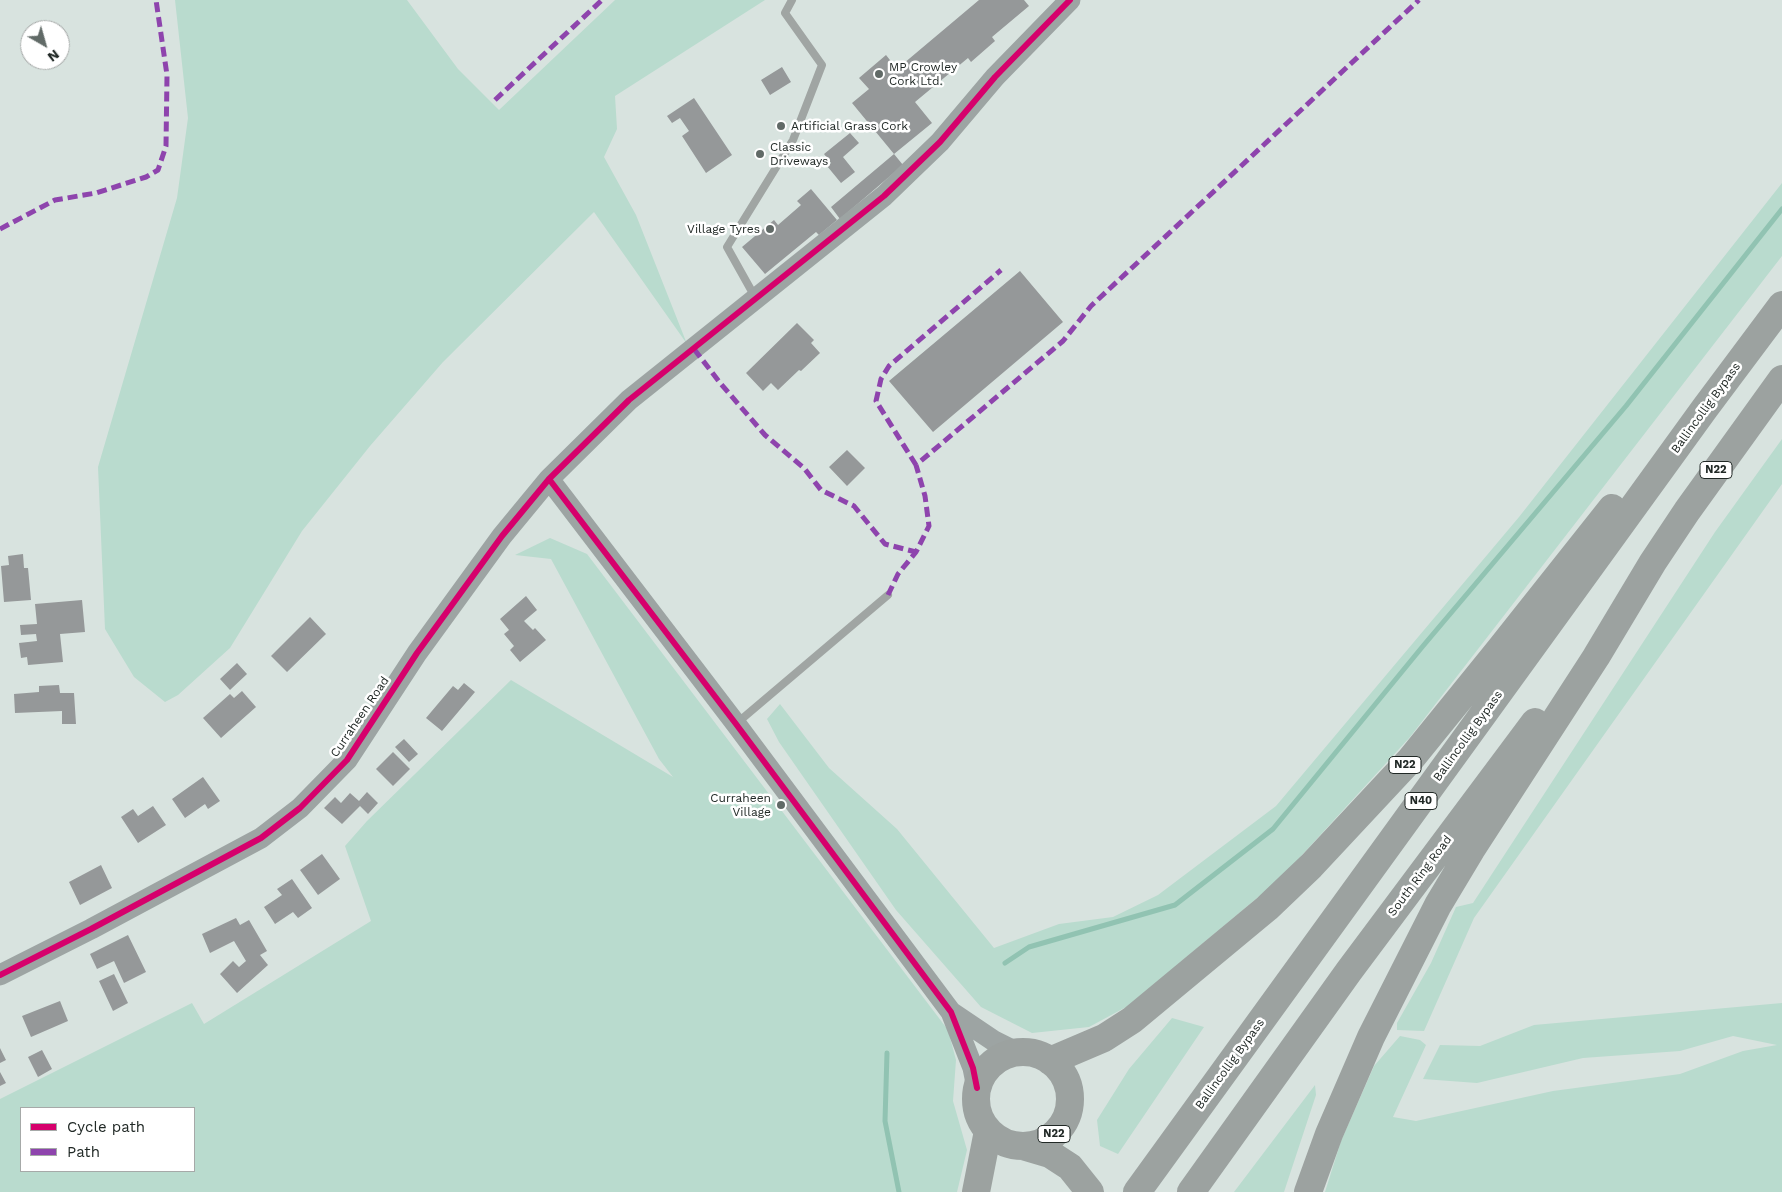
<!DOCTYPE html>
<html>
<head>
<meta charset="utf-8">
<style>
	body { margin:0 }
	#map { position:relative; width:1782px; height:1192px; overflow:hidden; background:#d8e3df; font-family:"Work Sans",sans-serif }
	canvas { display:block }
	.legend { position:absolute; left:20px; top:1107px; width:175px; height:65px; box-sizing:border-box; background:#fff; border:1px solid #a6a9a8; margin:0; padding:6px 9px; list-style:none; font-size:15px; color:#212926 }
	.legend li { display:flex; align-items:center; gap:10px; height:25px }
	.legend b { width:25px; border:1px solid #a6a9a8 }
	.north { position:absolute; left:20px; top:20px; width:50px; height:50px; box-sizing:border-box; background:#fff; border:1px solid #a6a9a8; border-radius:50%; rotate:142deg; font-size:14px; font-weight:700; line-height:20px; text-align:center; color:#212926 }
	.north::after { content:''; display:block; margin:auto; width:18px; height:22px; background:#616a67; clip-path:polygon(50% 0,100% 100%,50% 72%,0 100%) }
</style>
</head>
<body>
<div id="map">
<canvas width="1782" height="1192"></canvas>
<ul class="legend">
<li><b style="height:6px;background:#d6006c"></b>Cycle path</li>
<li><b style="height:6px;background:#8e44ad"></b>Path</li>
</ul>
<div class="north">N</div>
</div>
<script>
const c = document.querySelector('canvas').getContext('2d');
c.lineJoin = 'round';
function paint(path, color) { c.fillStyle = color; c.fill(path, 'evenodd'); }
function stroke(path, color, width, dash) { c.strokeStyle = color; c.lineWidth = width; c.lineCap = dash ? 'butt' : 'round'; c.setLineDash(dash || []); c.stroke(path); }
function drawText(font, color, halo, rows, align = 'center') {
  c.font = font + ' "Work Sans",sans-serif'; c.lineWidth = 5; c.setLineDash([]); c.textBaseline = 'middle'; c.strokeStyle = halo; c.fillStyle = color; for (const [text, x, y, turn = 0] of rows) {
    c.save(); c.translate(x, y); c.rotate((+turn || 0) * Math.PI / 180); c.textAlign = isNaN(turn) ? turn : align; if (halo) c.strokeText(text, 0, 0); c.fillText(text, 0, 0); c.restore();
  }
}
const green = new Path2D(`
	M 175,0 L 407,0 L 458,69 L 499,110 L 615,0 L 765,0 L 615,96 L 617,129 L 604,157 L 636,215 L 687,344 L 594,212 L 443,362 L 370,446 L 302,531 L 230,648 L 178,695 L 165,702 L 134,677 L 105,629 L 98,467 L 177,198 L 188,118 Z
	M 1782,183 L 1782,256 L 1410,737 L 1281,878 L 1128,1006 L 1089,1027 L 1032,1033 L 981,1007 L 896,910 L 779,742 L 767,719 L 780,704 L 829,768 L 897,829 L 994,948 L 1059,924 L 1113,917 L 1158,895 L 1276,806 L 1519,517 Z
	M 1782,439 L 1782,484 L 1474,918 L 1424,1031 L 1397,1030 L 1397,1023 L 1431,963 L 1456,907 L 1473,903 L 1715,532 Z
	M 550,538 L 587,554 L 948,1030 L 956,1060 L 953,1101 L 967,1150 L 957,1192 L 0,1192 L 0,1099 L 192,1003 L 204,1024 L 371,921 L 345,846 L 367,821 L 511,680 L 673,777 L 659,759 L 551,559 L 515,555 ZM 21,1108 L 194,1108 L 194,1171 L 21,1171 Z
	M 1782,1003 L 1782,1192 L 1325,1192 L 1341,1141 L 1374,1066 L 1400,1036 L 1420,1040 L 1426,1045 L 1393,1117 L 1416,1121 L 1553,1091 L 1680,1074 L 1743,1051 L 1777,1045 L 1733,1036 L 1680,1051 L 1583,1058 L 1477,1083 L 1423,1079 L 1440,1045 L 1480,1046 L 1534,1025 Z
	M 1172,1018 L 1204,1027 L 1118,1154 L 1100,1146 L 1097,1120 L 1129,1069 Z
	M 1315,1085 L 1316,1095 L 1284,1192 L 1234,1192 Z`);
const stream = new Path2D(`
	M 1005,963 L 1029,947 L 1175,905 L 1273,829 L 1423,646 L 1626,406 L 1782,209
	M 887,1053 L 885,1121 L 899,1192`);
const building = new Path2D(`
	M 979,0 L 1024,0 L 1029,6 L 992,37 L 995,41 L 971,62 L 968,58 L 915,102 L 932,123 L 894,154 L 852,103 L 869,89 L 859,78 L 886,55 L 897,69 Z
	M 782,67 L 791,82 L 770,95 L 761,80 Z
	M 694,98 L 732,155 L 706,173 L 682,136 L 689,131 L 680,118 L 672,123 L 667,116 Z
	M 850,133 L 859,143 L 843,157 L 855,172 L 841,183 L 827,166 L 831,163 L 824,154 Z
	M 894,154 L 903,165 L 840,219 L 831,207 Z
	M 811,189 L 837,220 L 819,235 L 816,232 L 765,274 L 742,247 L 774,220 L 778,225 L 801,205 L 797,201 Z
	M 1020,271 L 1063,322 L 933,432 L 889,381 Z
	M 797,323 L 814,340 L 811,343 L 820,353 L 801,371 L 799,370 L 778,390 L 771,383 L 763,391 L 746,373 Z
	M 847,450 L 865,468 L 847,486 L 829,467 Z
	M 23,554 L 24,568 L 28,568 L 31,600 L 4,602 L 1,566 L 9,565 L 8,556 Z
	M 526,596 L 537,610 L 524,621 L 533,630 L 535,628 L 546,640 L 520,662 L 510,650 L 514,646 L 504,634 L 509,630 L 500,619 Z
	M 82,600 L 85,632 L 60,634 L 63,662 L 28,665 L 27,657 L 21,658 L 19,643 L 37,641 L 36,634 L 21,635 L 20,625 L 37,624 L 35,604 Z
	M 310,617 L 326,634 L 287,672 L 271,656 Z
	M 237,663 L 247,674 L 230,690 L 220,679 Z
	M 464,683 L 475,692 L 442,731 L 426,718 L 453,686 L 458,690 Z
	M 59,685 L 60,693 L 74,693 L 76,724 L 62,724 L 62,711 L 15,713 L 14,694 L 39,692 L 39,686 Z
	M 242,691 L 256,707 L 221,738 L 203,718 L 230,694 L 234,698 Z
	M 404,739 L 418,754 L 409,762 L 395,747 Z
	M 393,752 L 410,769 L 393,786 L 376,769 Z
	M 203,777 L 220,801 L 208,809 L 205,804 L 185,818 L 172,799 Z
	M 367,792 L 378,803 L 368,814 L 360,806 L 342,824 L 324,808 L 335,797 L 341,803 L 350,793 L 359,801 Z
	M 153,806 L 166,825 L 138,843 L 121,817 L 133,809 L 138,816 Z
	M 322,854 L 340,879 L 318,895 L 300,870 Z
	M 101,865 L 112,888 L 80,905 L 69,882 Z
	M 292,879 L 312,908 L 298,918 L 293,912 L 275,924 L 264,907 L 282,895 L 277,889 Z
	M 236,918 L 240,925 L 249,920 L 267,951 L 260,955 L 268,965 L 237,993 L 220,974 L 233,961 L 239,967 L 246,961 L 234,941 L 210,953 L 202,934 Z
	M 128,935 L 146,972 L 124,983 L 114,961 L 97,969 L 90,954 Z
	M 114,974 L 128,1003 L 113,1011 L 99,981 Z
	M 60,1001 L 68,1021 L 31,1037 L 22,1016 Z
	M 0,1048 L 6,1060 L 0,1063 Z
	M 42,1050 L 52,1069 L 38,1077 L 28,1057 Z
	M 0,1072 L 6,1083 L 0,1086 Z`);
const lane = new Path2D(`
	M 755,297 L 727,247 L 793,140 L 822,65 L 785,13 L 792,0
	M 737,723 L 888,595`);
const secondary = new Path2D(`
	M 549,479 L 736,724 L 951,1012 L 973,1068 L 977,1088
	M 0,975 L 91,929 L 261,838 L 300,808 L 347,760 L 417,653 L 502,536 L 549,479 L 629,400 L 884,196 L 940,142 L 995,77 L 1070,0
	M 951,1012 L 994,1041 L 1016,1052`);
const highway = new Path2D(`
	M976 1099a47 47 0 1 1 94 0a47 47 0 1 1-94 0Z
	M 1050,1061 L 1104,1038 L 1132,1020 L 1267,908 L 1311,866 L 1410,760 L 1500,649 L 1612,508
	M 1023,1146 L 1050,1154 L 1070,1167 L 1090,1192
	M 976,1192 L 988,1131
	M 1137,1192 L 1705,408 L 1782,305
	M 1191,1192 L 1349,971 L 1535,722
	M 1308,1192 L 1329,1134 L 1371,1037 L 1438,905 L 1471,850 L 1596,657 L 1653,562 L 1687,511 L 1782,379`);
const quiet = new Path2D(`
	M 495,100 L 602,0
	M 0,229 L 55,200 L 96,193 L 146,177 L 158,170 L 166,146 L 167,75 L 156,0
	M 694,349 L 721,384 L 765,435 L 804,468 L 821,490 L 854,506 L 885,544 L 916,552
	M 916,465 L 876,401 L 881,379 L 889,366 L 1001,270
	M 888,595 L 898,574 L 916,552 L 929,526 L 925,496 L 916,465 L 1063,341 L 1091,306 L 1419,0`);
const cycleway = new Path2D(`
	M 549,479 L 736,724 L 951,1012 L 973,1068 L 977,1088
	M 0,975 L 91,929 L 261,838 L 300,808 L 347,760 L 417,653 L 502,536 L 549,479 L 629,400 L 884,196 L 940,142 L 995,77 L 1070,0`);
const markers = [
	[879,74,5,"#616a67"],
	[781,126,5,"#616a67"],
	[760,154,5,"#616a67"],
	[770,229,5,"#616a67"],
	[781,805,5,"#616a67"]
];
const shields = [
	[1716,470,32],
	[1405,765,32],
	[1421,801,32],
	[1054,1134,32]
];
const shieldNames = [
	["N22",1716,470],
	["N22",1405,765],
	["N40",1421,801],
	["N22",1054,1134]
];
const poiNames = [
	["MP Crowley",889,67],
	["Cork Ltd.",889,81],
	["Artificial Grass Cork",791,126],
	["Classic",770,147],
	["Driveways",770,161],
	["Village Tyres",760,229,"right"],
	["Curraheen",771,798,"right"],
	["Village",771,812,"right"]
];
const streetNames = [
	["Ballincollig Bypass",1706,408,-54],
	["Curraheen Road",360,717,-56],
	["Ballincollig Bypass",1468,736,-54],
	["South Ring Road",1420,876,-53],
	["Ballincollig Bypass",1230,1064,-54]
];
paint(green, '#b9dbce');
stroke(stream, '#91c3b2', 5);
paint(building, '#959899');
stroke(lane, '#a0a5a3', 8);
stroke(secondary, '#9da4a3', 21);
stroke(highway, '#9ca2a0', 28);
stroke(quiet, '#8e44ad', 5, [10, 5]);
stroke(cycleway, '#d6006c', 6);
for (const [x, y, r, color] of markers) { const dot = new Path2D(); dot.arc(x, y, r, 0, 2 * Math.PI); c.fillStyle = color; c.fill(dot); stroke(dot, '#fff', 2); }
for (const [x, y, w] of shields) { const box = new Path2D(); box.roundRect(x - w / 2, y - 8.5, w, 17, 4); c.fillStyle = '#fff'; c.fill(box); stroke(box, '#212926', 1); }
drawText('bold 11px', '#212926', null, shieldNames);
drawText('12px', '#212926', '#fff', poiNames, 'left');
drawText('12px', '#212926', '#fff', streetNames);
</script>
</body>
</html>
